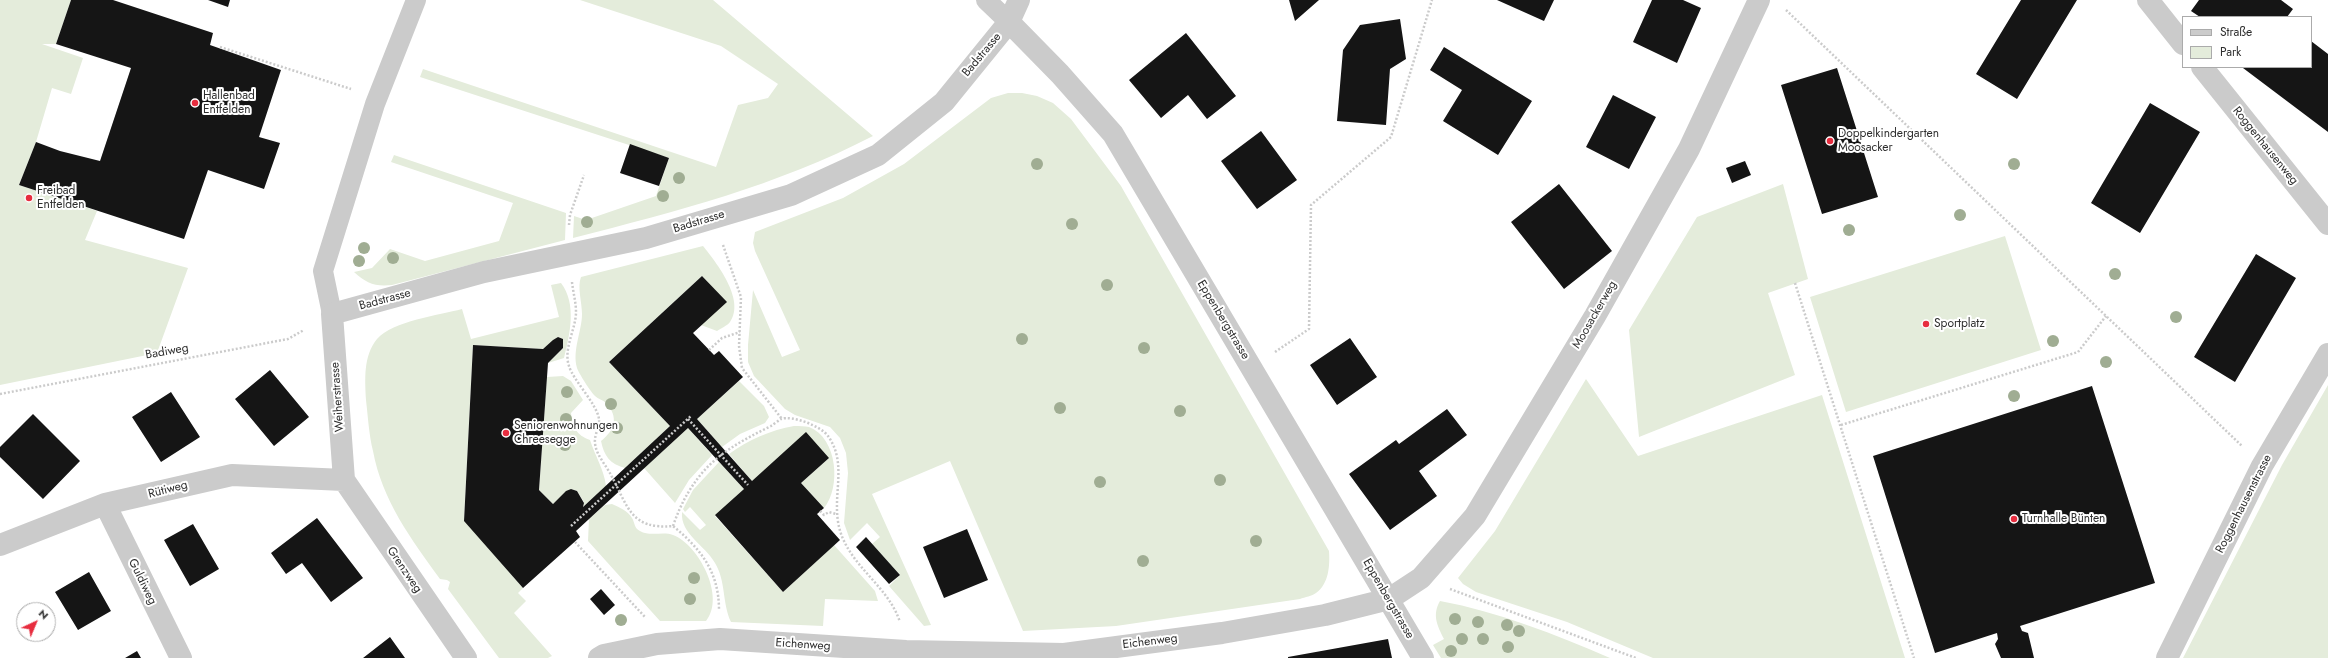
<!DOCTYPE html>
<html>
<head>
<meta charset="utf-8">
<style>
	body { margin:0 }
	#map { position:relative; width:2328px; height:658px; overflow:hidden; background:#fff; font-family:Jost,sans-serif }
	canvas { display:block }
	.legend { position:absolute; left:2182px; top:16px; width:130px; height:52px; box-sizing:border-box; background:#fff; border:1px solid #ababab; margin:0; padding:5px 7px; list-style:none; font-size:12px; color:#2e2e2e }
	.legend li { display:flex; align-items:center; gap:8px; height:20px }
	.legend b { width:20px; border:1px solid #ababab }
	.north { position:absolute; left:16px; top:602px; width:40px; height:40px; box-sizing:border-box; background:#fff; border:1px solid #ababab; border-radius:50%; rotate:44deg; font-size:11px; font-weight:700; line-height:16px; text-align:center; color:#2e2e2e }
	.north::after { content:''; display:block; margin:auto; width:14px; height:18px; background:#e72d3f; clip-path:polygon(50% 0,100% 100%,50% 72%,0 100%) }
</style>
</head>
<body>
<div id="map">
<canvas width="2328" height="658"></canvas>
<ul class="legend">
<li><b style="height:5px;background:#cbcbcb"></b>Straße</li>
<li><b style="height:11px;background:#e4ecdb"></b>Park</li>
</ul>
<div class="north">N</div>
</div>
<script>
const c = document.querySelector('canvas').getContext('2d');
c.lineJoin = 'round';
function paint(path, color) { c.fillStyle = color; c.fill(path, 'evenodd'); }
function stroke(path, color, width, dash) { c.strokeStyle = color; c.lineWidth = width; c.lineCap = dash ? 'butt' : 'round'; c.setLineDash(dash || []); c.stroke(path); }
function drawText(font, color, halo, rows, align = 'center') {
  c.font = font + ' Jost,sans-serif'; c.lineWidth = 4; c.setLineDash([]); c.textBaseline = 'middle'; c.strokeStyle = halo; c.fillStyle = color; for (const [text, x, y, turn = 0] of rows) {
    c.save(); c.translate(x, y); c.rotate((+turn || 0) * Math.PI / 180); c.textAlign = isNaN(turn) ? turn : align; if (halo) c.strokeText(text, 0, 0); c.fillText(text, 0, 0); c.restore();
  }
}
const green = new Path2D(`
	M 0,0 L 71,0 L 56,44 L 42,44 L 83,58 L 71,94 L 52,88 L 36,142 L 19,185 L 97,211 L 85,240 L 188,268 L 157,353 L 0,385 Z
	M 580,0 L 713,0 L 873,136 C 776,186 678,211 573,238 L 574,216 L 586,220 L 656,196 L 669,158 L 420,77 L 423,69 L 716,167 L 738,105 L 768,98 L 778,84 L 721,46 Z
	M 1008,93 L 1022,93 L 1037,96 L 1053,103 L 1071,119 L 1121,186 L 1329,551 C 1330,565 1329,584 1316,593 C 1312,596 1305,597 1300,599 L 1116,626 L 1023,631 L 950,461 L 872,494 L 931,625 L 924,626 L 889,586 L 900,575 L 872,544 L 880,537 L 867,523 L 850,540 L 844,523 L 848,473 L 846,453 L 840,438 L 830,427 L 795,415 L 785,409 L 754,376 L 748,362 L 748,345 L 753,290 L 782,357 L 800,350 L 755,251 L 753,243 L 755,232 L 843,198 L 904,164 L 991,98 Z
	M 394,155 L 566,213 L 565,240 L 392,285 C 375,287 366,283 354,272 L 372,268 L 390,249 L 425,261 L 499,241 L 513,203 L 391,162 Z
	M 1783,184 L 1808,279 L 1768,293 L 1795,375 L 1639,437 L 1629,330 L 1697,217 Z
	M 2005,236 L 2041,350 L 1846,412 L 1810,297 Z
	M 703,246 C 716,262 746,300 730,322 C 727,326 721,328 717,331 L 701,325 L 726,302 L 702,276 L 609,362 L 670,426 L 625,468 C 610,464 604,456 601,441 C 615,430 619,417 606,403 C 603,400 598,399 595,396 C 591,392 579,374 577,368 C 572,350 582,331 582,314 C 582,302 577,287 581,277 Z
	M 561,283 C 577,304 570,334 564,358 L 548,363 L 563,348 L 563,339 L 558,337 L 543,349 L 473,345 L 464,520 L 523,588 L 518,593 L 526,601 L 514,613 L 552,656 L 548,658 L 499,658 L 448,589 L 450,582 L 447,580 L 440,579 C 411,539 382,500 373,451 C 369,435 368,417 366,400 C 365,380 363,356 377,339 C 393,321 439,315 462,309 L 471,339 L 559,317 L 551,285 Z
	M 563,376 L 571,381 L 583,400 L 571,413 C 573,427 576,435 590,440 C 595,456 604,469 606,486 L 583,507 L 584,502 L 577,491 L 571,489 L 553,504 L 539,490 L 547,377 Z
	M 1586,379 L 1638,456 L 1822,395 L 1905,658 L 1653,658 L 1567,622 L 1476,592 L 1463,584 L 1458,578 L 1495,531 Z
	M 739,381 L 764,406 L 769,417 L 765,423 L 740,434 L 722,447 L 697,419 Z
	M 2328,385 L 2328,658 L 2183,658 L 2282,465 Z
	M 794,426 C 799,426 805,426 809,427 C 838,438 841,488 824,508 L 801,483 L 829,458 L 752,481 L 729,454 C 748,440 771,430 794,426 Z
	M 688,428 L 712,455 L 689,480 L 675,503 L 644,468 Z
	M 719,462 L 744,489 L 715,516 L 783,592 L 834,545 L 875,591 L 878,601 L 825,599 L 823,626 L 731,622 C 722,603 726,581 715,563 C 705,545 680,534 682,512 L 700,530 L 706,525 L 690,507 L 685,512 L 683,509 L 693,490 Z
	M 612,504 C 619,507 628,511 632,518 C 635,523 634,528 640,531 C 650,537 663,531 673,535 C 699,545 726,597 706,621 L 660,621 L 588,541 L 589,519 L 605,505 Z
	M 1440,601 C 1499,612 1554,634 1610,658 L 1441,658 L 1433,645 L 1444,639 C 1437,625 1432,615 1440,601 Z`);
const building = new Path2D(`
	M 71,0 L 113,0 L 213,33 L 210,45 L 281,70 L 259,137 L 280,143 L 264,189 L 208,170 L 184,239 L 19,185 L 36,142 L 60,151 L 100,161 L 131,68 L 56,44 Z
	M 208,0 L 230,0 L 228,7 Z
	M 1289,0 L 1319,0 L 1295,21 Z
	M 1497,0 L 1554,0 L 1544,21 Z
	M 1652,0 L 1683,0 L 1701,8 L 1677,63 L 1633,42 Z
	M 2021,0 L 2077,0 L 2017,99 L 1976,74 Z
	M 2199,0 L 2281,0 L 2293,9 L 2287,17 L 2200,17 L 2191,11 Z
	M 1400,19 L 1406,59 L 1390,69 L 1386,125 L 1337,121 L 1343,50 L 1360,25 Z
	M 1186,33 L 1236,96 L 1207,119 L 1188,95 L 1161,118 L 1129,80 Z
	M 2311,41 L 2328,54 L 2328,132 L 2243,68 L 2311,67 Z
	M 1444,47 L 1532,101 L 1498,155 L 1443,121 L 1462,90 L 1430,70 Z
	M 1837,68 L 1878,197 L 1822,214 L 1781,85 Z
	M 1613,95 L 1656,117 L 1629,169 L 1586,147 Z
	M 2150,103 L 2200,132 L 2140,233 L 2091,203 Z
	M 1261,131 L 1297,180 L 1257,209 L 1221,161 Z
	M 630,144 L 669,158 L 659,186 L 620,173 Z
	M 1745,161 L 1751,175 L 1732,183 L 1726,168 Z
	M 1559,184 L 1612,251 L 1564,289 L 1511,222 Z
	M 2256,254 L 2296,278 L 2235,382 L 2194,357 Z
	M 702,276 L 727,302 L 693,333 L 714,355 L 719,351 L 743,377 L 697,419 L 752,481 L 806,432 L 829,458 L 801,483 L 824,508 L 817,514 L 840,540 L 783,592 L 715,515 L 744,489 L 688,428 L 576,531 L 580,537 L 523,588 L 464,521 L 473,345 L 543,349 L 553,340 L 558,337 L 563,339 L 563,348 L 548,363 L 539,490 L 553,504 L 566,491 L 571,489 L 577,491 L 584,503 L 583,507 L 670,426 L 609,362 Z
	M 1350,338 L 1377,377 L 1337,405 L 1310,365 Z
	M 270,370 L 309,417 L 274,446 L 235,399 Z
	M 2092,386 L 2155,583 L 2020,626 L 2022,631 L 2028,633 L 2034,658 L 2001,658 L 1995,644 L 1998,639 L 1997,633 L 1935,653 L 1873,456 Z
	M 171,392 L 200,437 L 161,462 L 132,417 Z
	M 1447,409 L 1467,435 L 1419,471 L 1437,496 L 1390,530 L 1349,474 L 1396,440 L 1399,444 Z
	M 33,414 L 80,461 L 43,499 L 0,457 L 0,447 Z
	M 317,518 L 363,578 L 331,602 L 302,563 L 286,574 L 271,553 Z
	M 193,524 L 219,569 L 190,586 L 164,540 Z
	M 967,529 L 988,580 L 944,598 L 923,547 Z
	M 866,537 L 900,575 L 889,584 L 856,547 Z
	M 89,572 L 111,611 L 78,630 L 55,592 Z
	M 601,589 L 615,605 L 604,615 L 590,599 Z
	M 390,637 L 405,658 L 363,658 Z
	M 1388,639 L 1392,658 L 1288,658 L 1288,657 Z
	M 137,651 L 141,658 L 125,658 Z`);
const path = new Path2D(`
	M 1786,10 L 2242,446
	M 220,47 L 351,89
	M 569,225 L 570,215 L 584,175
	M 723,245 L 741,297 L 739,346 L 742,368 L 782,419
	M 572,282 C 573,292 576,302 576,312 C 576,329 563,349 569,366 C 573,380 597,404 599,419 C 600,426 594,435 595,443 C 596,455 606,465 611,475 C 628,506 630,530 673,526 C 701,549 719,572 719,610
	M 1795,283 L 1914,658
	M 709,350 L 722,338 L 740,332
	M 1275,352 L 1309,329 L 1311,205 L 1391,137 L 1432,0
	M 0,394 L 288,339 L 304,330
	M 688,419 L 748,485
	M 1841,425 L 2078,352 L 2106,316
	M 820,511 L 824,515 L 829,512 L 836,514
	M 571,526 L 691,416
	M 673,526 C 680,506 688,490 702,473 C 721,451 745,439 771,426 C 774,424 778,421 781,419 C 792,415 821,426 828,436 C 851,468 826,504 844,541 C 858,571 889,589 900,622
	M 575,542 L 645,617
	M 1450,589 L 1636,658`);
const lane = new Path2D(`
	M 986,0 L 1009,22
	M 332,314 L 323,271 L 375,104 L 416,0`);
const street = new Path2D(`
	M 2148,0 L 2183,44
	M 1009,22 L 1060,74 L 1113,134 L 1423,658
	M 2202,67 L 2328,224
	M 105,504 L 181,658
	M 0,545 L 105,504 L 232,475 L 344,480
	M 466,658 L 344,480 L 332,314 L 484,272 L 646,238 L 791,195 L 878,155 L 944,102 L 1009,22 L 1019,0
	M 599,658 L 604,655 L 657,644 L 720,639 L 906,651 L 1064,654 L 1222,633 L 1325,615 L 1389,599 L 1421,578 L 1475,516 L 1595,316 L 1689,149 L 1759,0
	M 2167,658 L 2262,466 L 2328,354`);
const trees = [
	[1037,164],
	[2014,164],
	[679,178],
	[663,196],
	[1960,215],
	[587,222],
	[1072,224],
	[1849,230],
	[364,248],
	[393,258],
	[359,261],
	[2115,274],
	[1107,285],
	[2176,317],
	[1022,339],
	[2053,341],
	[1144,348],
	[2106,362],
	[567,392],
	[2014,396],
	[611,404],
	[1060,408],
	[1180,411],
	[566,419],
	[617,428],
	[565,445],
	[1220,480],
	[1100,482],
	[1256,541],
	[1143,561],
	[694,578],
	[690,599],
	[1455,619],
	[621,620],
	[1478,622],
	[1507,625],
	[1519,631],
	[1462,639],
	[1483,639],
	[1508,647],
	[1451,651]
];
const markers = [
	[195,103,4,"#e72d3f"],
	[1830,141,4,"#e72d3f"],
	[29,198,4,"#e72d3f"],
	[1926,324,4,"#e72d3f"],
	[506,433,4,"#e72d3f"],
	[2014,519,4,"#e72d3f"]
];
const streetNames = [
	["Badstrasse",982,55,-50],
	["Roggenhausenweg",2265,146,51],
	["Badstrasse",699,222,-17],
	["Badstrasse",385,300,-15],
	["Moosackerweg",1595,315,-60],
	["Eppenbergstrasse",1223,320,59],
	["Badiweg",167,352,-10],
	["Weiherstrasse",338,397,-94],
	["Rütiweg",168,490,-14],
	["Roggenhausenstrasse",2244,504,-63],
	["Grenzweg",404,570,56],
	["Guldiweg",142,582,64],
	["Eppenbergstrasse",1388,599,60],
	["Eichenweg",1150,642,-7],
	["Eichenweg",803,645,4]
];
const poiNames = [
	["Hallenbad",203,96],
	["Entfelden",203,110],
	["Doppelkindergarten",1838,134],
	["Moosacker",1838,148],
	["Freibad",37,191],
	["Entfelden",37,205],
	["Sportplatz",1934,324],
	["Seniorenwohnungen",514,426],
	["Chreesegge",514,440],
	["Turnhalle Bünten",2022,519]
];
paint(green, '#e4ecdb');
paint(building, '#151515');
stroke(path, '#cbcbcb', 2.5, [2, 2]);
stroke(lane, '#cbcbcb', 20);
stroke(street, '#cbcbcb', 22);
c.fillStyle = '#a0ad93';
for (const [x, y] of trees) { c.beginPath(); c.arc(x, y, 6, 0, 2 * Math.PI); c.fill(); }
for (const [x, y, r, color] of markers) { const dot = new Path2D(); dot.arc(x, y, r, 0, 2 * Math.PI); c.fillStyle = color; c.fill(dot); stroke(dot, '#fff', 1.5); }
drawText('12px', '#2e2e2e', '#fff', streetNames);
drawText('12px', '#2e2e2e', '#fff', poiNames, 'left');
</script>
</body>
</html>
